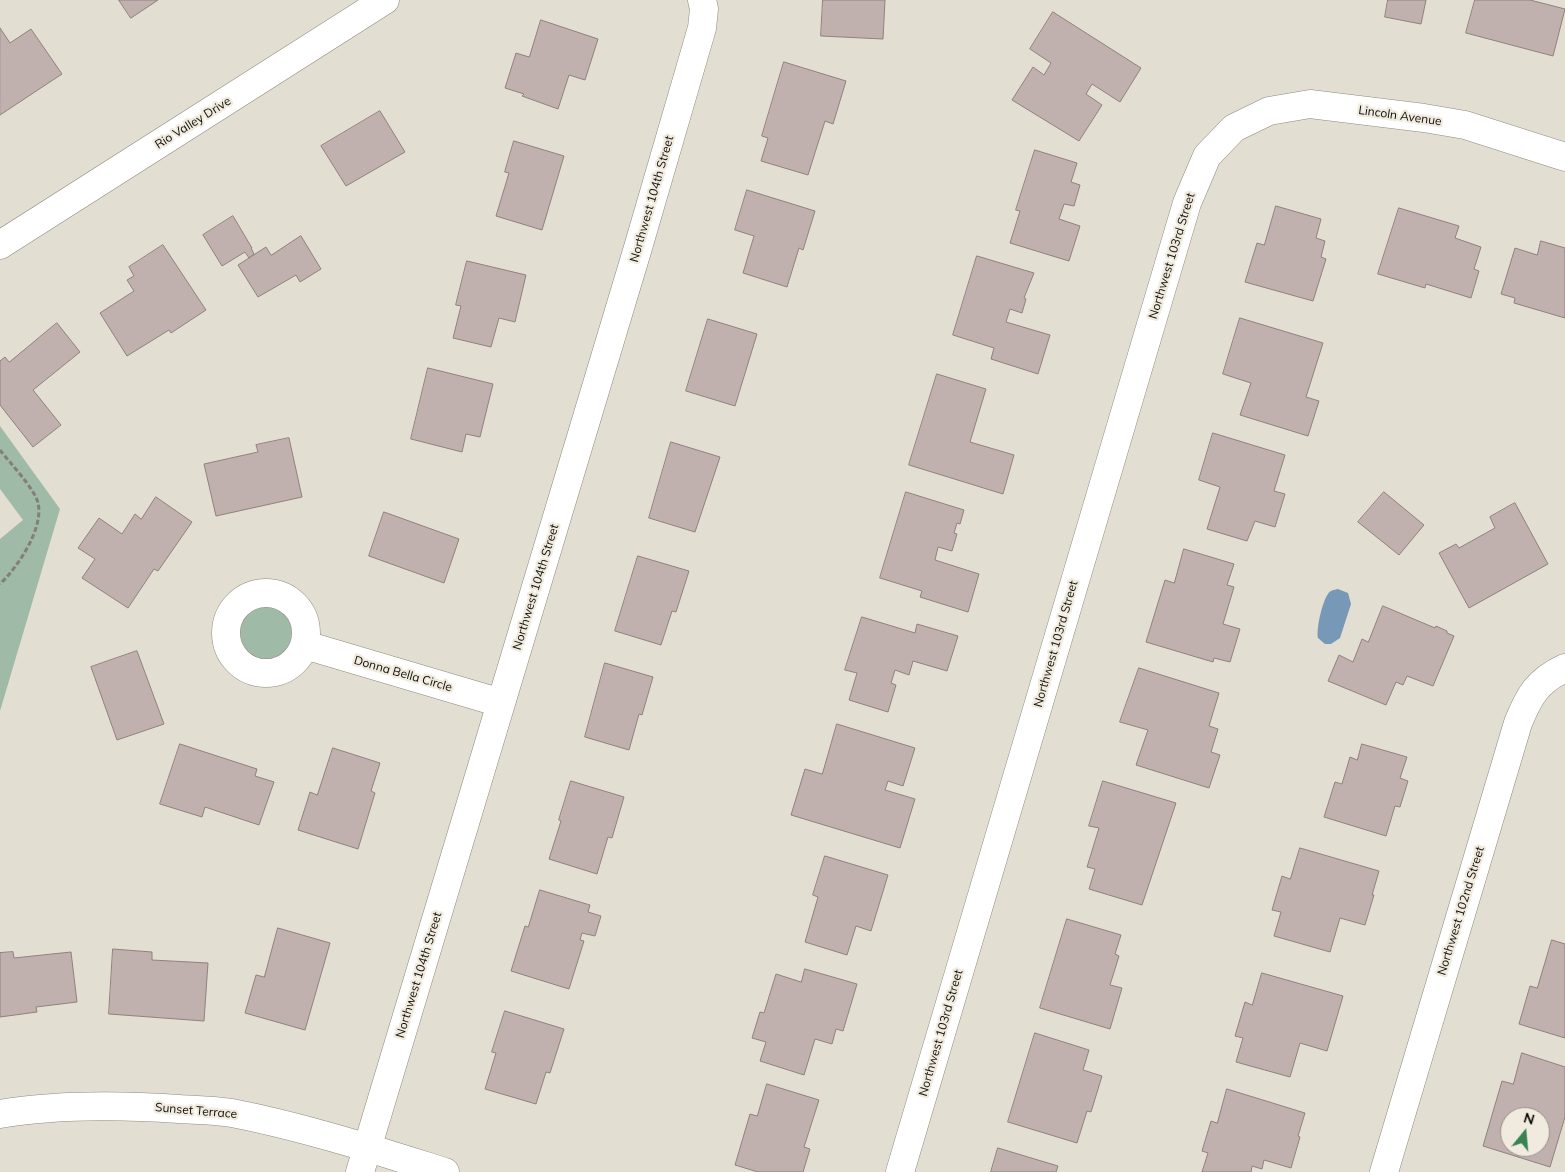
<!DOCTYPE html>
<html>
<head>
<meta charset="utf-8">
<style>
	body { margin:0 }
	#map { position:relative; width:1565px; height:1172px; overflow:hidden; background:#e2ded1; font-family:Mulish,sans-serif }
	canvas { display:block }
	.north { position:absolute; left:1500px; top:1107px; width:50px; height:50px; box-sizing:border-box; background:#f0ebde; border:1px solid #959288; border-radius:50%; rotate:17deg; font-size:14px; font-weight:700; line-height:20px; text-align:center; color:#0d0c08 }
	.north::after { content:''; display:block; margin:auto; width:18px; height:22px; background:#378352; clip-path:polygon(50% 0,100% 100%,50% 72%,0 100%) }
</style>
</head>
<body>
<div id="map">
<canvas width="1565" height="1172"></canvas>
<div class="north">N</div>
</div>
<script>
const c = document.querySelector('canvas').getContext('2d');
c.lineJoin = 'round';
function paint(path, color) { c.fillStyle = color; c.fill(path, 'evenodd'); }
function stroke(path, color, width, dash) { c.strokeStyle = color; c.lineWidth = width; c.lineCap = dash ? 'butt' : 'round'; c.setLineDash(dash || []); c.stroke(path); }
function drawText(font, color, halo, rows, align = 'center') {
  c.font = font + ' Mulish,sans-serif'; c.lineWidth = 4.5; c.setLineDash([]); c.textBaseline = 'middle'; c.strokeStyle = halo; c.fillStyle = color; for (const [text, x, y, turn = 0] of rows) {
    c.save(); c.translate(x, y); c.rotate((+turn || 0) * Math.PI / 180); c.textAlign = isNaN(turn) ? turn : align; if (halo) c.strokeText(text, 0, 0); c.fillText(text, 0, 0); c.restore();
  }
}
const green = new Path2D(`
	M 0,426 L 60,509 L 0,711 L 0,539 L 23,520 L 0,489 Z
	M238 633a27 27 0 1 1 54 0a27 27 0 1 1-54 0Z`);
const water = new Path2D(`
	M 1338,589 L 1348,593 L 1351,604 L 1340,638 L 1331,644 L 1325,644 L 1318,638 C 1316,630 1322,602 1328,594 C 1330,590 1334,590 1338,589 Z`);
const building = new Path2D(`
	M 119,0 L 158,0 L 131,18 Z
	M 823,0 L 885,0 L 883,39 L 821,36 Z
	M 1388,0 L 1426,0 L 1421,24 L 1385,17 Z
	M 1475,0 L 1530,0 L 1565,9 L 1553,56 L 1466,33 Z
	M 1053,12 L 1141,68 L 1120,102 L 1092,84 L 1086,94 L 1102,105 L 1079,141 L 1012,100 L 1033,67 L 1044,75 L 1051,63 L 1030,49 Z
	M 541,20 L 598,39 L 585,80 L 569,75 L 558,109 L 522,96 L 524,94 L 505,88 L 516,53 L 529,57 Z
	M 0,28 L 10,43 L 31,29 L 62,74 L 0,115 Z
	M 784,62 L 846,81 L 833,124 L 825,121 L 808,175 L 761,161 L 768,138 L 762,136 Z
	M 380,111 L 405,152 L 346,186 L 321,146 Z
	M 514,141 L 564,156 L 542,230 L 496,216 L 509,173 L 505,172 Z
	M 1035,150 L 1077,163 L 1071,182 L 1080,185 L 1074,206 L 1064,204 L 1059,219 L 1080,226 L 1069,261 L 1010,243 L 1020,211 L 1016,210 Z
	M 747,190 L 815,211 L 803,250 L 799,248 L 787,287 L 743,273 L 754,236 L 735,230 Z
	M 1276,206 L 1321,219 L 1316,238 L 1325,241 L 1321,257 L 1326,259 L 1313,301 L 1245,282 L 1257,243 L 1264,245 Z
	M 1399,208 L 1459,226 L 1455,238 L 1481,247 L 1474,269 L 1479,271 L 1471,298 L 1426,284 L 1425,288 L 1378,274 Z
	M 233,216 L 252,248 L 251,248 L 254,254 L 249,258 L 245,252 L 222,266 L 203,235 Z
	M 301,236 L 321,269 L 300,282 L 296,275 L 258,297 L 238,265 L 266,247 L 271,255 Z
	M 1541,241 L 1565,248 L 1565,318 L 1514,303 L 1515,298 L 1501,294 L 1515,248 L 1537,255 Z
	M 163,245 L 206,310 L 171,333 L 169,330 L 127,356 L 100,313 L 134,291 L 127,280 L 134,276 L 129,267 Z
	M 977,256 L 1034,273 L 1024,298 L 1026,299 L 1022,313 L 1010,309 L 1006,322 L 1050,335 L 1038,374 L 991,359 L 994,348 L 953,335 Z
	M 467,261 L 526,275 L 515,322 L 499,318 L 491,347 L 453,338 L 461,306 L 456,305 Z
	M 1240,318 L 1323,343 L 1306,397 L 1319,401 L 1308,436 L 1240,415 L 1251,383 L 1223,374 Z
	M 708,319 L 757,334 L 735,406 L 686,391 Z
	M 57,323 L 80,352 L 33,390 L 61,425 L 33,447 L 0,405 L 0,361 L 5,357 L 9,362 Z
	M 428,368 L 493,384 L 480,437 L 466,434 L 462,452 L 411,439 Z
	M 937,374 L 986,389 L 970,442 L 1014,455 L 1003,494 L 909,465 Z
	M 1213,433 L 1285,455 L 1274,491 L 1285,494 L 1275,527 L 1255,521 L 1247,541 L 1207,529 L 1220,487 L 1199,480 Z
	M 289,438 L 302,497 L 216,516 L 204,464 L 258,452 L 256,445 Z
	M 671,442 L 720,457 L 695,532 L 649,518 Z
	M 906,492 L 964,510 L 960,524 L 957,523 L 954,533 L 957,534 L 952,551 L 938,547 L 935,560 L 979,574 L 968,612 L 920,597 L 922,591 L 880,578 Z
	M 1384,492 L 1424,525 L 1399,555 L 1358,522 Z
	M 156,497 L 192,522 L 158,571 L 154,569 L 128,608 L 82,578 L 95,559 L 78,548 L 99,518 L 122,534 L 135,514 L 141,519 Z
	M 1515,503 L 1548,564 L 1469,608 L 1439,553 L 1456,544 L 1459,548 L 1495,528 L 1490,517 Z
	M 384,512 L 459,539 L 444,583 L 369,556 Z
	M 1184,549 L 1234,564 L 1227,585 L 1234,587 L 1223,624 L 1240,629 L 1230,662 L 1214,658 L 1213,662 L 1146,642 L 1165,580 L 1174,583 Z
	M 638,556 L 689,571 L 676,612 L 672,611 L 661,645 L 615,631 Z
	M 1383,606 L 1435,628 L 1436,626 L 1447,631 L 1447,633 L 1454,636 L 1433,686 L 1407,676 L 1403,685 L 1396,682 L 1386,705 L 1328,681 L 1339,655 L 1353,662 L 1362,639 L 1368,642 Z
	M 862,617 L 915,633 L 917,624 L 958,636 L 947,671 L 913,661 L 909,675 L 895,670 L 891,683 L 896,685 L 888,712 L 849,700 L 857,673 L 845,670 Z
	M 137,651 L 164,724 L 117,740 L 91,667 Z
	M 605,663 L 653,677 L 642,715 L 639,714 L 629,750 L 585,737 Z
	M 1139,668 L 1219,693 L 1209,726 L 1218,729 L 1211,752 L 1220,755 L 1209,788 L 1136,765 L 1148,730 L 1120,722 Z
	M 837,724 L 915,748 L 903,786 L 888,781 L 885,790 L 915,799 L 900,848 L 791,815 L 805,769 L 822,774 Z
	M 180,744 L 257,769 L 255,776 L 274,782 L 259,825 L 205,807 L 202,817 L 160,804 Z
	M 1362,744 L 1407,757 L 1400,778 L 1408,781 L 1400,807 L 1395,806 L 1386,836 L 1324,817 L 1335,782 L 1342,784 L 1350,757 L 1357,760 Z
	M 333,748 L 380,763 L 371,791 L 375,793 L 358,849 L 298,830 L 310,792 L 317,795 Z
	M 571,781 L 624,797 L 612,838 L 608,837 L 597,874 L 549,859 L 561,821 L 559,820 Z
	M 1103,781 L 1176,803 L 1142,905 L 1089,889 L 1095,869 L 1087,867 L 1099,828 L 1089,826 Z
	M 1300,848 L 1379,871 L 1372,895 L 1374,895 L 1365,925 L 1340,918 L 1330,952 L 1274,936 L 1281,912 L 1272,910 L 1282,876 L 1290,879 Z
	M 825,856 L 888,875 L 871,931 L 856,926 L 847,955 L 805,942 L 818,897 L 813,895 Z
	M 540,890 L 590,905 L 588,912 L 601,916 L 595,936 L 582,933 L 580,940 L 584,941 L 569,989 L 511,971 L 525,926 L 528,927 Z
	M 1067,919 L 1121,935 L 1115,954 L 1119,956 L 1110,985 L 1122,988 L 1110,1029 L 1040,1008 Z
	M 278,928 L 330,943 L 305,1030 L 245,1013 L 256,975 L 264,977 Z
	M 1552,940 L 1565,944 L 1565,1038 L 1519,1024 L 1530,986 L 1537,988 Z
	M 113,949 L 152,952 L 152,960 L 208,963 L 204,1021 L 109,1014 Z
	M 13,952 L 14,958 L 71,952 L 77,1002 L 36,1007 L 37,1012 L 0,1017 L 0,953 Z
	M 805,969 L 857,984 L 843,1031 L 836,1029 L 832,1044 L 815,1039 L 804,1075 L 760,1061 L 766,1042 L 752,1038 L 760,1012 L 764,1013 L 776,974 L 801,982 Z
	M 1262,973 L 1343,996 L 1327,1051 L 1300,1043 L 1290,1077 L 1236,1062 L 1243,1038 L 1235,1036 L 1245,1002 L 1252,1005 Z
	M 505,1011 L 564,1029 L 550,1073 L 546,1072 L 536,1104 L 485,1089 L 496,1053 L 492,1052 Z
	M 1035,1033 L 1089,1050 L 1083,1070 L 1102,1076 L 1091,1112 L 1087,1111 L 1077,1143 L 1008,1122 Z
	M 1522,1053 L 1565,1067 L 1565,1117 L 1550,1167 L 1483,1146 L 1502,1081 L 1513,1084 ZM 1510,1117 L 1540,1117 L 1540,1147 L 1510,1147 Z
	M 767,1084 L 819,1100 L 804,1147 L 810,1149 L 803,1172 L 758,1172 L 735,1165 L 750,1114 L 757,1116 Z
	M 1227,1089 L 1305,1113 L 1298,1136 L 1300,1137 L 1291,1168 L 1264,1160 L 1262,1169 L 1252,1166 L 1251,1172 L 1202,1172 L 1208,1153 L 1202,1151 L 1211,1121 L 1217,1123 Z
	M 998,1148 L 1058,1166 L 1056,1172 L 991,1172 Z`);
const path = new Path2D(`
	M 0,450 C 9,462 35,489 38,503 C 44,528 18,567 0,584`);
const minor = new Path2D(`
	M 0,245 L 385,0
	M226 633a40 40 0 1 1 80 0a40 40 0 1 1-80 0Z
	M 305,645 L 501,703
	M 0,1114 C 58,1104 120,1105 179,1109 C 196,1110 215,1110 232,1113 C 304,1127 375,1150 445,1172
	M 360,1172 L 637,251 L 702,28 L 704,9 L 702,0
	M 900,1172 L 1187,203 L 1207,156 L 1234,128 L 1269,111 L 1310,104 L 1424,118 L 1465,125 L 1565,157
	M 1384,1172 L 1518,723 C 1529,696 1537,681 1565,668`);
const streetNames = [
	["Lincoln Avenue",1400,116,8],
	["Rio Valley Drive",193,123,-32],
	["Northwest 104th Street",652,199,-74],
	["Northwest 103rd Street",1172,256,-73],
	["Northwest 104th Street",536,587,-73],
	["Northwest 103rd Street",1056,644,-74],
	["Donna Bella Circle",403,674,16],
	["Northwest 102nd Street",1461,911,-73],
	["Northwest 104th Street",419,975,-73],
	["Northwest 103rd Street",941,1033,-74],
	["Sunset Terrace",196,1111,5]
];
paint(green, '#a0baa8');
paint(water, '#7798b6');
paint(building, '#c0b0ae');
stroke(building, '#90817f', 1);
stroke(minor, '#8e8a7e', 29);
stroke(path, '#827f76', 3, [5, 2.5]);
stroke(minor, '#fff', 28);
drawText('12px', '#0d0c08', '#f0ebde', streetNames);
</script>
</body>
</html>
